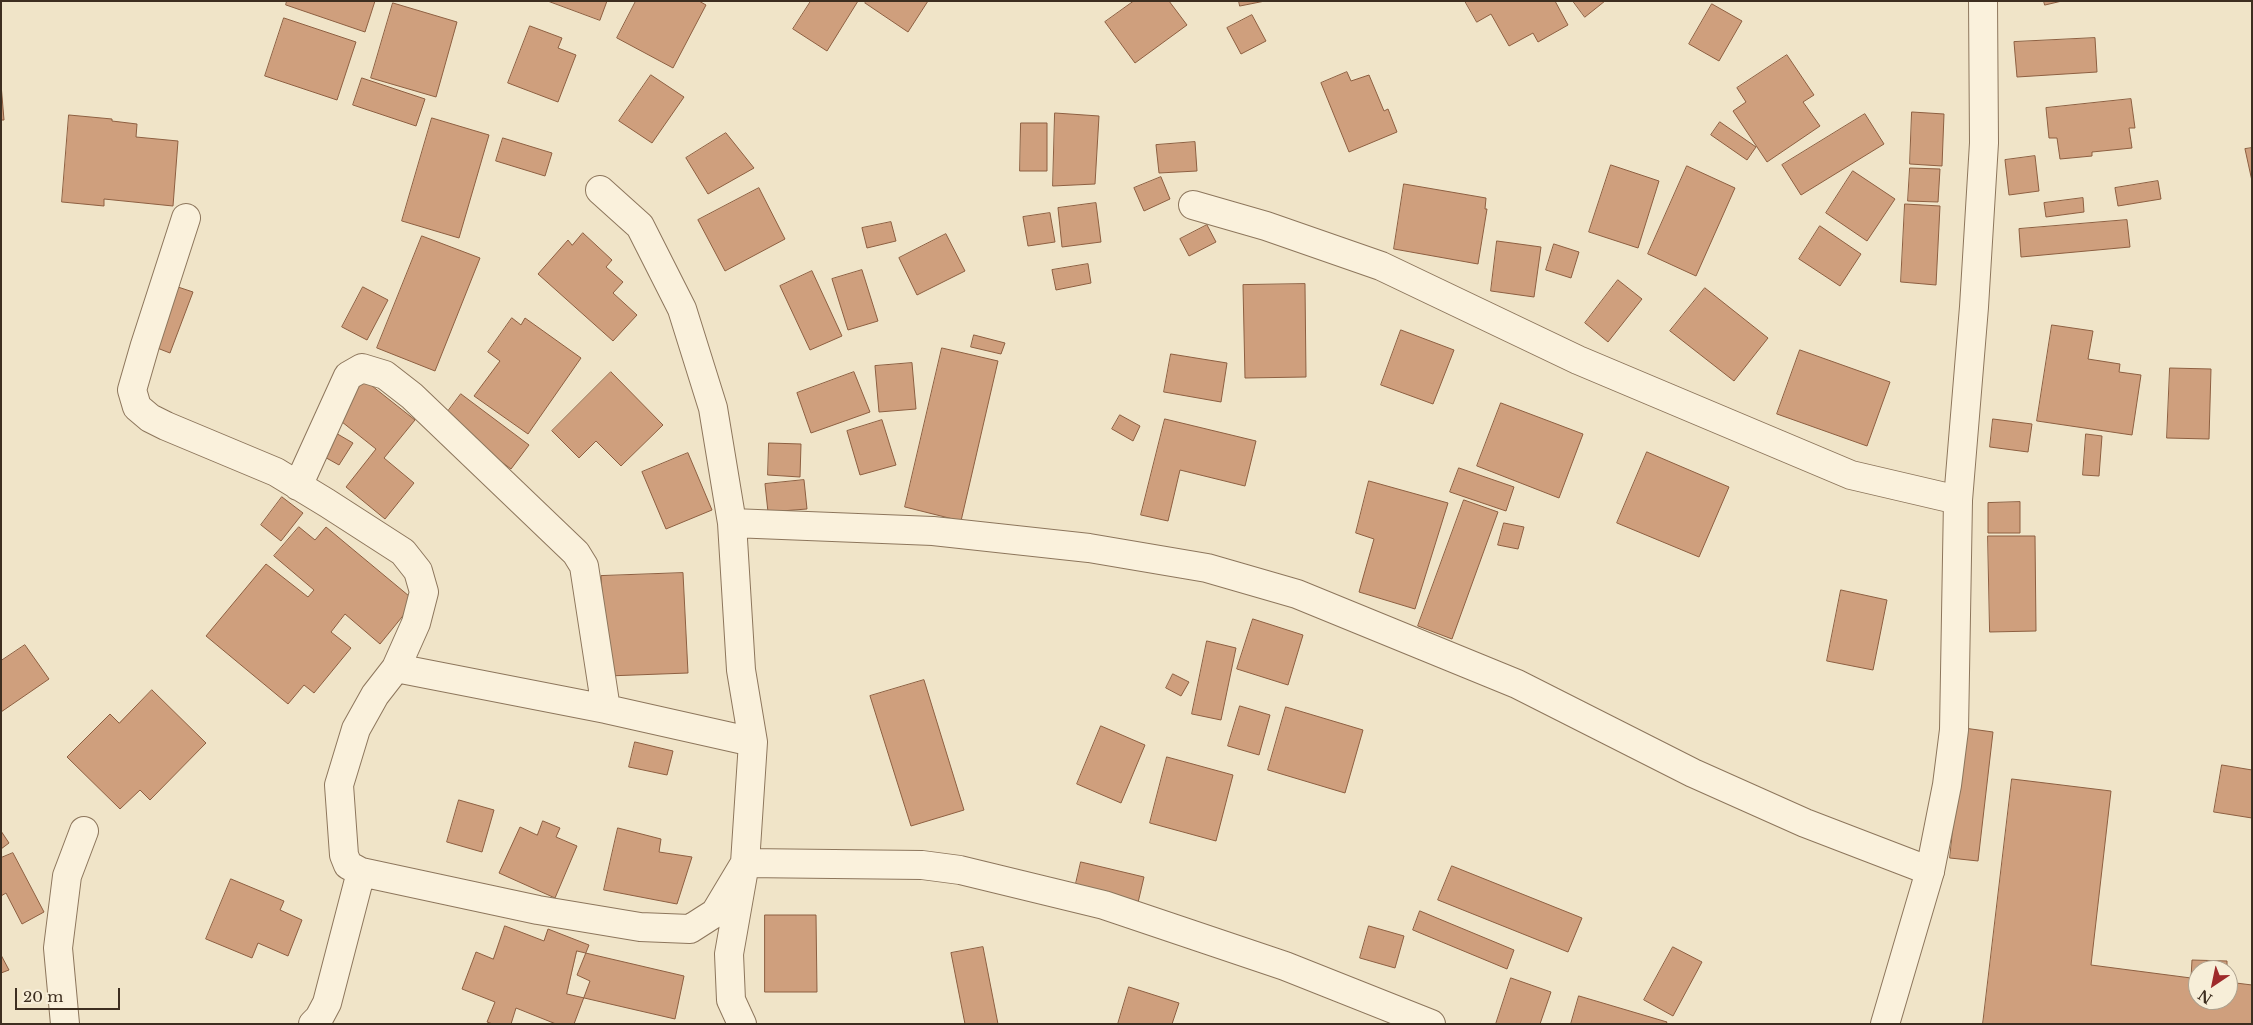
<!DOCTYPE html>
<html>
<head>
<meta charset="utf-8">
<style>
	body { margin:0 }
	#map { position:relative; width:2253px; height:1025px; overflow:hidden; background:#f0e4c8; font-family:"Libre Baskerville",serif }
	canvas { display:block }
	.frame { position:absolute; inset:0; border:2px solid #3d2e20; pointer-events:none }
	.north { position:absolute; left:2188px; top:960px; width:50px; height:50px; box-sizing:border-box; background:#f7eed8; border:1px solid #ada18e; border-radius:50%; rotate:214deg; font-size:14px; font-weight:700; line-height:20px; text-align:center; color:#3d2e20 }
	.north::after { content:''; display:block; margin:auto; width:18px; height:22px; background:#9e2a2b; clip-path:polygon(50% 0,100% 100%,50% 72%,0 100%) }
	.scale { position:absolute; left:15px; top:988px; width:105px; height:22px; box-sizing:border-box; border:2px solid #3d2e20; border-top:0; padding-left:6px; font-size:15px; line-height:18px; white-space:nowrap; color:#3d2e20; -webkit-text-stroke:4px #f7eed8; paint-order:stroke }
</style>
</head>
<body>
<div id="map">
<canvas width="2253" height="1025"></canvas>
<div class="frame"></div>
<div class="north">N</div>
<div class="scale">20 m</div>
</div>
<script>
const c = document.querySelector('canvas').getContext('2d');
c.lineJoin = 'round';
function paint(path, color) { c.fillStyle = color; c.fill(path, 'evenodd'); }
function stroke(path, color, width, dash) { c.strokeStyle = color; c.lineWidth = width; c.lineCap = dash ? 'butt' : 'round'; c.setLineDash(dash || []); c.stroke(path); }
const building = new Path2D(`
	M 287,1 L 375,1 L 365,32 L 286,5 Z
	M 548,1 L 607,1 L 600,20 Z
	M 636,1 L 699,1 L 706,5 L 673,68 L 617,38 Z
	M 811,1 L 858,1 L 827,51 L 793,29 Z
	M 867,1 L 928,1 L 908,32 L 865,3 Z
	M 1134,1 L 1169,1 L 1187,25 L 1135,63 L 1105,22 Z
	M 1239,1 L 1265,1 L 1240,6 Z
	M 1465,1 L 1555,1 L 1568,25 L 1538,42 L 1533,33 L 1509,46 L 1491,14 L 1477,22 Z
	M 1573,1 L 1605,1 L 1585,17 Z
	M 2044,1 L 2062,1 L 2045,5 Z
	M 393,3 L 457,22 L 436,97 L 371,78 Z
	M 1712,4 L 1742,21 L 1719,61 L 1689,44 Z
	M 1252,15 L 1266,41 L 1241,54 L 1227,28 Z
	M 284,18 L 356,42 L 337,100 L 265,76 Z
	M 530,26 L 562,38 L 558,48 L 576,55 L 558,102 L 508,83 Z
	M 2095,38 L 2097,72 L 2017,77 L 2014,42 Z
	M 1787,55 L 1814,95 L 1803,102 L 1820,126 L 1767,162 L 1733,111 L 1746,102 L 1737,88 Z
	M 1347,72 L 1351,81 L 1369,75 L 1384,111 L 1388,109 L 1397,132 L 1349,152 L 1321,83 Z
	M 651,75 L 684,97 L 652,143 L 619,121 Z
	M 362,78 L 425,99 L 416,126 L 353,105 Z
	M 1,84 L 4,120 L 1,120 Z
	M 2131,99 L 2135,128 L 2129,128 L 2132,148 L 2092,152 L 2092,156 L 2060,159 L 2057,138 L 2049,138 L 2046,108 Z
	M 1912,112 L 1944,114 L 1942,166 L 1910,164 Z
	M 1055,113 L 1099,116 L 1095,184 L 1053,186 Z
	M 1865,114 L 1884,144 L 1801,195 L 1782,165 Z
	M 69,115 L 112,119 L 112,121 L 137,124 L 136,137 L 178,141 L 173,206 L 104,199 L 104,206 L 62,202 Z
	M 432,118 L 489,135 L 459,238 L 402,221 Z
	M 1720,122 L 1756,147 L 1747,160 L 1711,135 Z
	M 1021,123 L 1047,123 L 1047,171 L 1020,171 Z
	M 726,133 L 754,168 L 708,194 L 686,158 Z
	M 503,138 L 552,153 L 545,176 L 496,161 Z
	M 1195,142 L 1197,171 L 1159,173 L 1156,145 Z
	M 2252,148 L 2252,181 L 2245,149 Z
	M 2035,156 L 2039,191 L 2009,195 L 2005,160 Z
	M 1611,165 L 1659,181 L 1638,248 L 1589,232 Z
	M 1687,166 L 1735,188 L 1696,276 L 1648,254 Z
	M 1910,168 L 1940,169 L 1938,202 L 1908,201 Z
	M 1853,171 L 1895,199 L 1867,241 L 1826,213 Z
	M 1161,177 L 1170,199 L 1144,211 L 1134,188 Z
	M 2158,181 L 2161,199 L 2118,206 L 2115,188 Z
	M 1404,184 L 1486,198 L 1485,209 L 1487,209 L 1478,264 L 1394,249 Z
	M 759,188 L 785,239 L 725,271 L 698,220 Z
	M 2083,198 L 2084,212 L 2046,217 L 2044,203 Z
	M 1096,203 L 1101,242 L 1062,247 L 1058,208 Z
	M 1905,204 L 1940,206 L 1936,285 L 1901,282 Z
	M 1050,213 L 1055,242 L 1028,246 L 1023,217 Z
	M 2127,220 L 2130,247 L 2021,257 L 2019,229 Z
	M 891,222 L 896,241 L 867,248 L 862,228 Z
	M 1207,225 L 1216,242 L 1189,256 L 1180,239 Z
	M 1820,226 L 1861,254 L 1840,286 L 1799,259 Z
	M 583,233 L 612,260 L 606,267 L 623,282 L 613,293 L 637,315 L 613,341 L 538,274 L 568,240 L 572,245 Z
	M 946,234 L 965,271 L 917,295 L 899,258 Z
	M 422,236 L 480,258 L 435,371 L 377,348 Z
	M 1497,241 L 1541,247 L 1534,297 L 1491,291 Z
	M 1554,244 L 1579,252 L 1571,278 L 1546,270 Z
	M 1088,264 L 1091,283 L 1056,290 L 1052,270 Z
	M 862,270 L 878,321 L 848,330 L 832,279 Z
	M 812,271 L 842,336 L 810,350 L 780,286 Z
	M 1618,280 L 1642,299 L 1608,342 L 1585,323 Z
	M 1305,284 L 1306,377 L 1245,378 L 1243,285 Z
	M 175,286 L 193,292 L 170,353 L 152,346 Z
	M 363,287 L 388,300 L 367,340 L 342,327 Z
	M 1705,288 L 1768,338 L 1734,381 L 1670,331 Z
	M 512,318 L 521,325 L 525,318 L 581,358 L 528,434 L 474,396 L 500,361 L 488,352 Z
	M 2052,325 L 2093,331 L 2088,359 L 2120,364 L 2119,372 L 2141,375 L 2132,435 L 2037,421 Z
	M 1401,330 L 1454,350 L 1433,404 L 1381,385 Z
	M 974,335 L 1005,343 L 1001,354 L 971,347 Z
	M 942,348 L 998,361 L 961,521 L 905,507 Z
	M 1800,350 L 1890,382 L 1867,446 L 1777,414 Z
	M 1171,354 L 1227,363 L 1221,402 L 1164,392 Z
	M 912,363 L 916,409 L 879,412 L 875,366 Z
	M 2170,368 L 2211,369 L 2209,439 L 2167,438 Z
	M 611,372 L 663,425 L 621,466 L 596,441 L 579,458 L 552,431 Z
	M 854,372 L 870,412 L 811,433 L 797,393 Z
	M 362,378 L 415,420 L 384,458 L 414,483 L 385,519 L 346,487 L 376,449 L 332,414 Z
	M 461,394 L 529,445 L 511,469 L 443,418 Z
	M 1501,403 L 1583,434 L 1559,498 L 1477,466 Z
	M 1120,415 L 1140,426 L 1133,441 L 1112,429 Z
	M 1165,419 L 1256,441 L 1245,486 L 1180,470 L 1168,521 L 1141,515 Z
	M 1993,419 L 2032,424 L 2028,452 L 1990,447 Z
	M 882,420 L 896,465 L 860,475 L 847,431 Z
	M 334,432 L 353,443 L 339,465 L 321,455 Z
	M 2086,434 L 2102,436 L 2099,476 L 2083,475 Z
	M 769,443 L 801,444 L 800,477 L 768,475 Z
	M 1647,452 L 1729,487 L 1699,557 L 1617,523 Z
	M 688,453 L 712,510 L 666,529 L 642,472 Z
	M 1459,468 L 1514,487 L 1506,511 L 1450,492 Z
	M 804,480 L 807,509 L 768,512 L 765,484 Z
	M 1369,481 L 1448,503 L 1415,609 L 1359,592 L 1374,539 L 1356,533 Z
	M 282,497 L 303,513 L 281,541 L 261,525 Z
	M 1464,500 L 1498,512 L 1452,639 L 1418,626 Z
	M 2020,502 L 2020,533 L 1988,533 L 1988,503 Z
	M 1504,523 L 1524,527 L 1518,549 L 1498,545 Z
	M 299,527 L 315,540 L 326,527 L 415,601 L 380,644 L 345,614 L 331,632 L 351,648 L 314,693 L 304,685 L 288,704 L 206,636 L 266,564 L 308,597 L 314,590 L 274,556 Z
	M 1988,536 L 2035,536 L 2036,631 L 1990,632 Z
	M 683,573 L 688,673 L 607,676 L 601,576 Z
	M 1841,590 L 1887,600 L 1873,670 L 1827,661 Z
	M 1253,619 L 1303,635 L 1288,685 L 1237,669 Z
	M 1207,641 L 1236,648 L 1221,720 L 1192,714 Z
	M 25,645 L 49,679 L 1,712 L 1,661 Z
	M 1173,674 L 1189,682 L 1181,696 L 1166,688 Z
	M 924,680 L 964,810 L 911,826 L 870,696 Z
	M 152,690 L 206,743 L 150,800 L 140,790 L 120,809 L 67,757 L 110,714 L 119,723 Z
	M 1240,706 L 1270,715 L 1259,755 L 1228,746 Z
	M 1286,707 L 1363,730 L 1345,793 L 1268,770 Z
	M 1101,726 L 1145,745 L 1121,803 L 1077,784 Z
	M 1964,728 L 1993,732 L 1978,861 L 1950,858 Z
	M 635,742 L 673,751 L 667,775 L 629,767 Z
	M 1167,757 L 1233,775 L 1216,841 L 1150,823 Z
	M 2222,765 L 2252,770 L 2252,818 L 2214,812 Z
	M 2012,779 L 2111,791 L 2091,965 L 2191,978 L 2192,960 L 2227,961 L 2227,970 L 2198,970 L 2198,1000 L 2228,1000 L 2228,982 L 2252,985 L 2252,1024 L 1983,1024 Z
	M 459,800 L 494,810 L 482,852 L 447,842 Z
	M 543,821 L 560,828 L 556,837 L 577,846 L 555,898 L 499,873 L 520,827 L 537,835 Z
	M 618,828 L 661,839 L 659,852 L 692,857 L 677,904 L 604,890 Z
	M 1,831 L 9,843 L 1,849 Z
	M 13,853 L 44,912 L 22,924 L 6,893 L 1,896 L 1,858 Z
	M 1081,862 L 1144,877 L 1137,907 L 1074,892 Z
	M 1452,866 L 1582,918 L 1568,952 L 1438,900 Z
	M 231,879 L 284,901 L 280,910 L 302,920 L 288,956 L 258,943 L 252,958 L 206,939 Z
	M 1420,911 L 1514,950 L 1507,969 L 1413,930 Z
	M 765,915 L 816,915 L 817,992 L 765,992 Z
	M 505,926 L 544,941 L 548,929 L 589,945 L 577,975 L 590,981 L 574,1024 L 556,1024 L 516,1008 L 511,1024 L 493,1024 L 487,1022 L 495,1002 L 462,989 L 476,952 L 493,959 Z
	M 1369,926 L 1404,936 L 1395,968 L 1360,958 Z
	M 983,947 L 998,1024 L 965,1024 L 951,953 Z
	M 1673,947 L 1702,962 L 1673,1016 L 1644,1000 Z
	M 577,951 L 684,976 L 675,1019 L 567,994 Z
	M 1,955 L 9,970 L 1,973 Z
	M 1511,978 L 1551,992 L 1540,1024 L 1496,1024 Z
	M 1129,987 L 1179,1003 L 1172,1024 L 1118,1024 Z
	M 1579,996 L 1667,1022 L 1666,1024 L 1571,1024 Z`);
const minor = new Path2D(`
	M 600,190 L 640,226 L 682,309 L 713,408 L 732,523 L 741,670 L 753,742 L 745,863 L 729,954 L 731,1000 L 742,1024
	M 1193,205 L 1266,226 L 1381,266 L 1578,360 L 1851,475 L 1958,500
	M 186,218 L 145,345 L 132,390 L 137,407 L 150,418 L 166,426 L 276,472 L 327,503 L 403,552 L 418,571 L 424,592 L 416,623 L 396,668 L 375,695 L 356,729 L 339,785 L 344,855 L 348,865 L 361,872 L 538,910 L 640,927 L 690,929 L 715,913 L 745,863 L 922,865 L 960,870 L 1104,905 L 1285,966 L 1431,1024
	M 298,486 L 348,376 L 362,368 L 385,375 L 412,396 L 576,553 L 584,566 L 606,709
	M 732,523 L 933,531 L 1089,548 L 1207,568 L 1297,594 L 1517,684 L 1693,773 L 1805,823 L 1930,871
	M 396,668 L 606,709 L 753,742
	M 65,1024 L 58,948 L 67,876 L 84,831
	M 313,1024 L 319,1018 L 327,1003 L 361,872`);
const tertiary = new Path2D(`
	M 1885,1024 L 1930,871 L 1947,785 L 1954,730 L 1958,500 L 1974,307 L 1984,143 L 1983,1`);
paint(building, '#cf9f7d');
stroke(building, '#8d5f41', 1);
stroke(minor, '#8d765c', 30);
stroke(tertiary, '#8d765c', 30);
stroke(minor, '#faf1dc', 28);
stroke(tertiary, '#faf1dc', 28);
</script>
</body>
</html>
